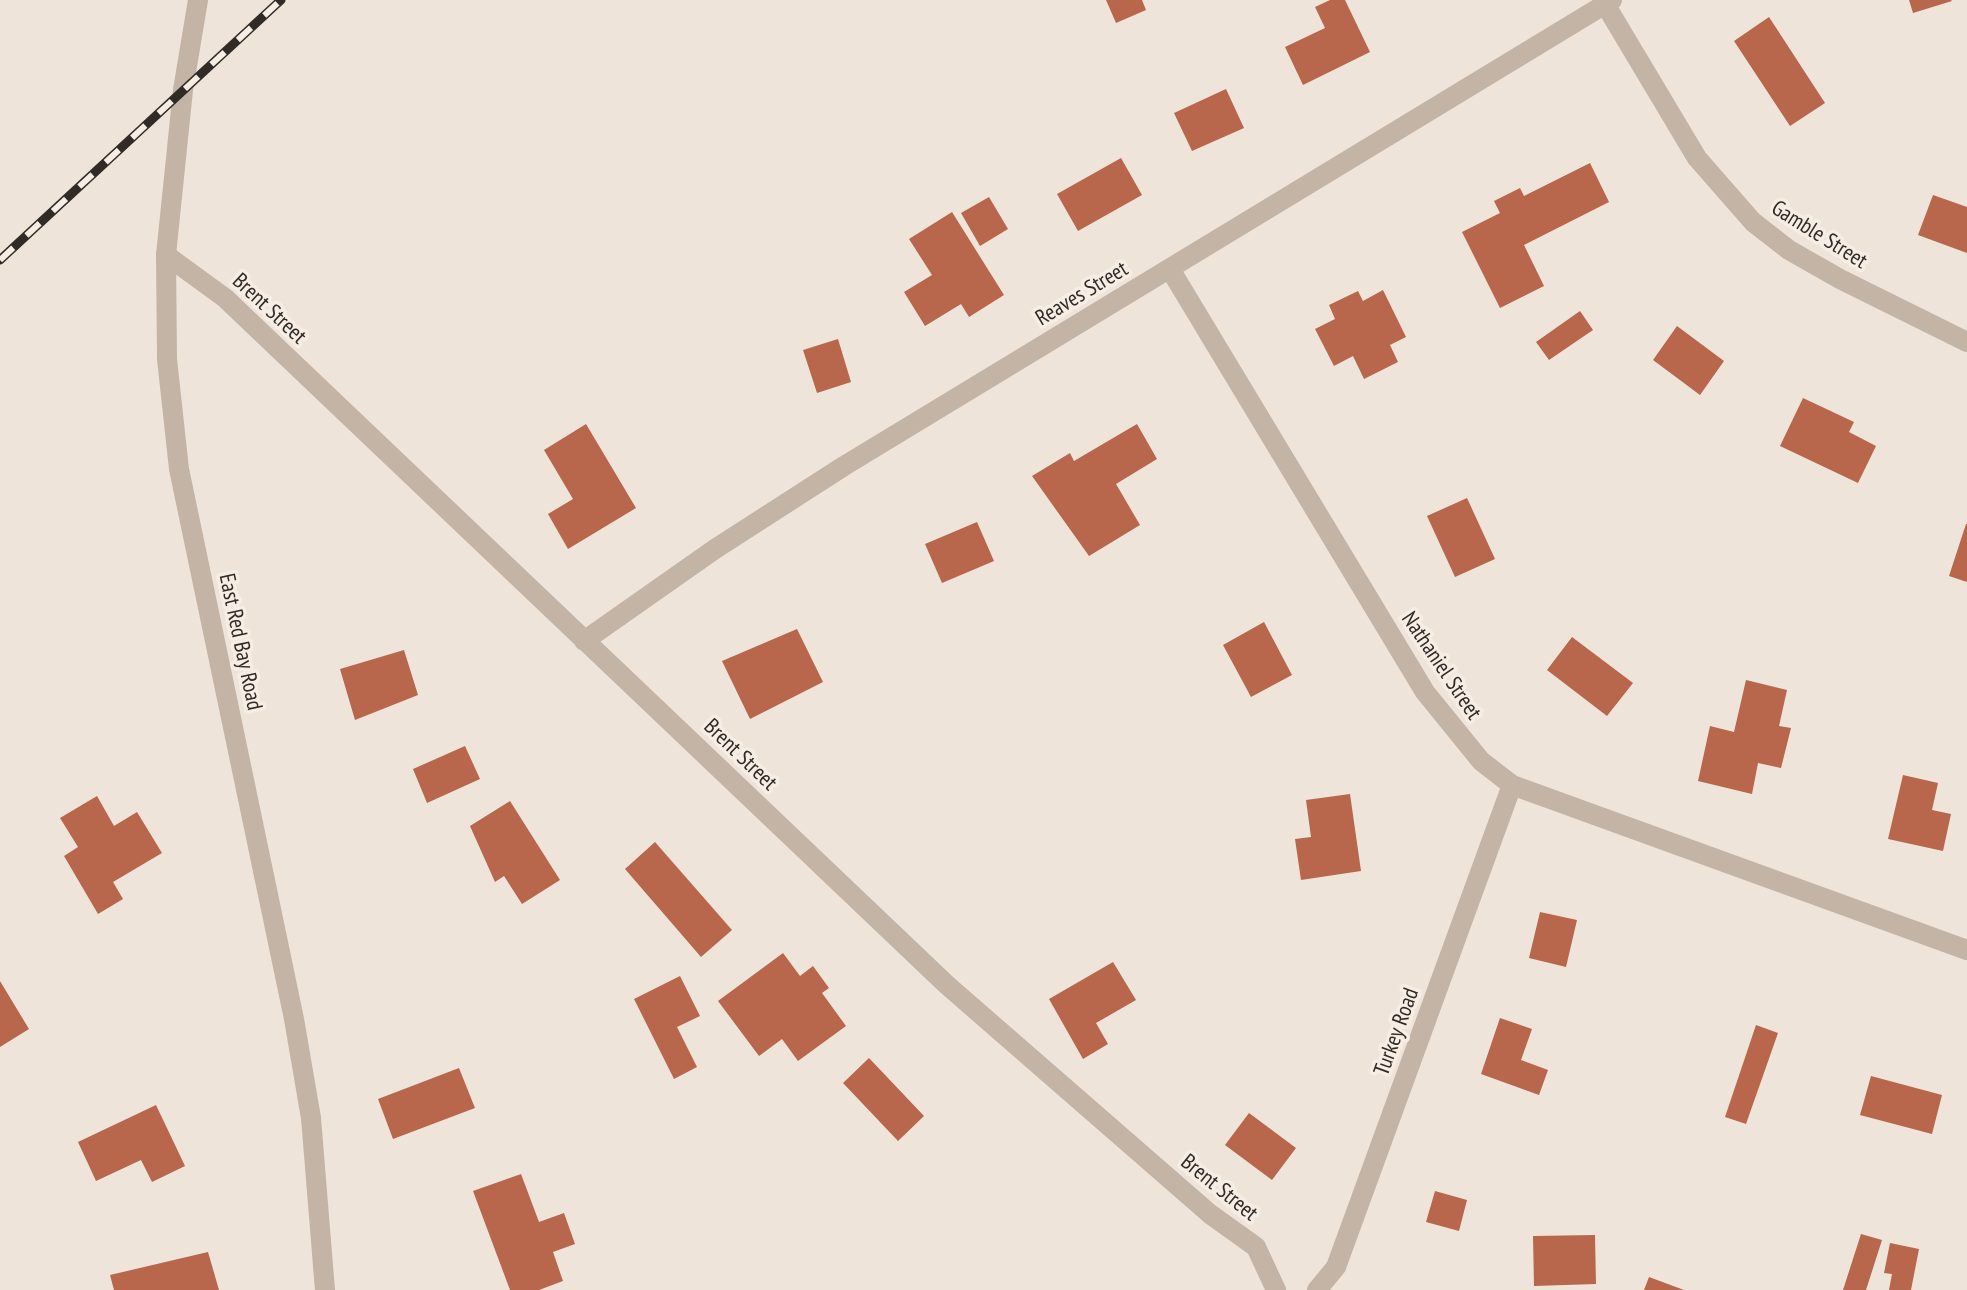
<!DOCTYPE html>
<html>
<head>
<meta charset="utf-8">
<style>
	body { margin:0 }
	canvas { display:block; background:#eee4d9 }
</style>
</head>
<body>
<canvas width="1967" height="1290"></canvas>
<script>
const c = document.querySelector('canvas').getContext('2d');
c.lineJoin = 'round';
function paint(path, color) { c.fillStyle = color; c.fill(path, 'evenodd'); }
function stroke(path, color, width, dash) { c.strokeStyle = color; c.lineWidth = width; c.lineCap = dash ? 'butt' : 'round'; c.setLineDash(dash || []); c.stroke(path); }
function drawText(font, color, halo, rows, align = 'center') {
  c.font = font + ' "PT Sans Narrow",sans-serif'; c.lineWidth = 7; c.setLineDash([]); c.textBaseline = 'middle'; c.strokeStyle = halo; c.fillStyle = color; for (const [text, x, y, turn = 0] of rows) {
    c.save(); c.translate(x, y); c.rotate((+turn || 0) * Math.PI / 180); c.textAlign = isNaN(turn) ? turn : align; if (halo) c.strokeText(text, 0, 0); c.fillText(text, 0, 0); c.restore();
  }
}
const building = new Path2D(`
	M 1106,0 L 1142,0 L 1146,10 L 1116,23 Z
	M 1330,0 L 1345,0 L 1370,52 L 1303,85 L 1285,47 L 1325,28 L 1315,7 Z
	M 1909,0 L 1951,0 L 1952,1 L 1913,13 Z
	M 1769,17 L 1825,103 L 1790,126 L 1734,41 Z
	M 1226,89 L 1244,128 L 1192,151 L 1174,113 Z
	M 1121,158 L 1142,195 L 1078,231 L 1057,194 Z
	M 1590,163 L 1609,202 L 1524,245 L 1544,286 L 1500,308 L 1462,232 L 1500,213 L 1494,201 L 1520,188 L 1524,196 Z
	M 1933,195 L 1967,207 L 1967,253 L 1918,235 Z
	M 989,197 L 1008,229 L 980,246 L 961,213 Z
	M 952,212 L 1004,295 L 969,317 L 961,304 L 925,326 L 904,292 L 932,275 L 909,239 Z
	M 1383,290 L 1406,337 L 1390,345 L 1398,362 L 1364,379 L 1353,356 L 1334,366 L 1315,329 L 1335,319 L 1329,305 L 1358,291 L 1363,301 Z
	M 1580,311 L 1593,330 L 1549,360 L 1536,342 Z
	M 1677,326 L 1724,361 L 1700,395 L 1653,360 Z
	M 838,339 L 851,382 L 817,393 L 803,350 Z
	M 1803,398 L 1854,422 L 1849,432 L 1876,446 L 1858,483 L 1780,446 Z
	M 586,424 L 636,508 L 568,549 L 548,514 L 573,499 L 544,450 Z
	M 1137,424 L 1157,459 L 1116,484 L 1140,525 L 1089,556 L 1032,476 L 1070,453 L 1074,461 Z
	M 1467,498 L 1495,559 L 1455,577 L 1427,516 Z
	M 977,522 L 994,561 L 942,583 L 925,544 Z
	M 1966,524 L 1967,524 L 1967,582 L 1949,576 Z
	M 1264,622 L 1292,675 L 1251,697 L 1223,645 Z
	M 797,629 L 823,682 L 750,719 L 722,661 Z
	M 1572,637 L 1633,683 L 1607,716 L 1547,670 Z
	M 404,650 L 418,695 L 355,720 L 340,669 Z
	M 1746,680 L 1787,690 L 1779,726 L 1791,728 L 1781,768 L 1758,763 L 1752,794 L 1698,781 L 1710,726 L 1734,732 Z
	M 465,746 L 480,779 L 427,803 L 413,769 Z
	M 1903,775 L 1938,783 L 1932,810 L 1951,814 L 1943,851 L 1888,839 Z
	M 1350,794 L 1361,871 L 1301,880 L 1295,839 L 1311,837 L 1306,800 Z
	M 97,796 L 114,826 L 137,812 L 162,853 L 113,882 L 123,899 L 98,914 L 64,856 L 78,847 L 60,818 Z
	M 510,801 L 560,880 L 522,904 L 504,876 L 495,882 L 470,826 Z
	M 655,842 L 732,930 L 701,957 L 625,869 Z
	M 1540,912 L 1577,920 L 1566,967 L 1529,958 Z
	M 783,953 L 800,976 L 813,966 L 829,988 L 822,993 L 846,1026 L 798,1061 L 782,1039 L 759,1056 L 718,1001 Z
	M 1113,962 L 1136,1000 L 1096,1023 L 1108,1044 L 1083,1059 L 1049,999 Z
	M 680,976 L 700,1016 L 677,1027 L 697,1067 L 674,1079 L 634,999 Z
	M 0,981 L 29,1029 L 0,1047 Z
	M 1500,1018 L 1532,1029 L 1521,1060 L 1548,1070 L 1539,1095 L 1481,1074 Z
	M 1756,1025 L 1778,1033 L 1746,1124 L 1725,1117 Z
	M 869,1058 L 924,1116 L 898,1141 L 843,1083 Z
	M 459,1068 L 475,1108 L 393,1139 L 378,1099 Z
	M 1871,1076 L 1942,1095 L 1932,1134 L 1860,1115 Z
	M 156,1105 L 185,1166 L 152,1182 L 141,1160 L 96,1181 L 78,1142 Z
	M 1249,1113 L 1296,1148 L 1272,1180 L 1225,1145 Z
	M 521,1174 L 539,1222 L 564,1213 L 575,1244 L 553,1252 L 563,1281 L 539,1290 L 510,1290 L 473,1191 Z
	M 1435,1191 L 1467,1200 L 1459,1231 L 1426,1222 Z
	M 1861,1234 L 1882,1240 L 1866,1290 L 1843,1290 Z
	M 1595,1235 L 1596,1284 L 1534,1286 L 1533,1236 Z
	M 1890,1243 L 1919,1249 L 1911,1290 L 1889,1290 L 1892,1274 L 1884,1273 Z
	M 208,1252 L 219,1290 L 114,1290 L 110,1275 Z
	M 1649,1277 L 1684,1290 L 1644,1290 Z`);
const minor = new Path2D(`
	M 1605,4 L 1697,158 L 1753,222 L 1789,250 L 1840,279 L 1967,342
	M 166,255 L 225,298 L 947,985 L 1210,1214 L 1256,1247 L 1276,1290
	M 1170,269 L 1425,692 L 1481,761 L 1512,785 L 1967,950
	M 584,641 L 715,549 L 844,466 L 1612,0
	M 1317,1290 L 1336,1267 L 1512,785`);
const tertiary = new Path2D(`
	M 198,0 L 183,90 L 166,255 L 167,359 L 179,469 L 294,1019 L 311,1118 L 325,1290`);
const rail = new Path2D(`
	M 0,260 L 281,0`);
const streetNames = [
	["Gamble Street",1819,235,32],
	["Reaves Street",1082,294,-31],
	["Brent Street",269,309,43],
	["East Red Bay Road",240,642,78],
	["Nathaniel Street",1441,666,56],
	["Brent Street",740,755,44],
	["Turkey Road",1397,1032,-70],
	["Brent Street",1219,1188,39]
];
paint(building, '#b8664c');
stroke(minor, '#c4b4a6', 20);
stroke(tertiary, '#c4b4a6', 20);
stroke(rail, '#312a26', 9);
stroke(rail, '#f6eee4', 6, [18]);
drawText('22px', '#312a26', '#f6eee4', streetNames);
</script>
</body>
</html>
